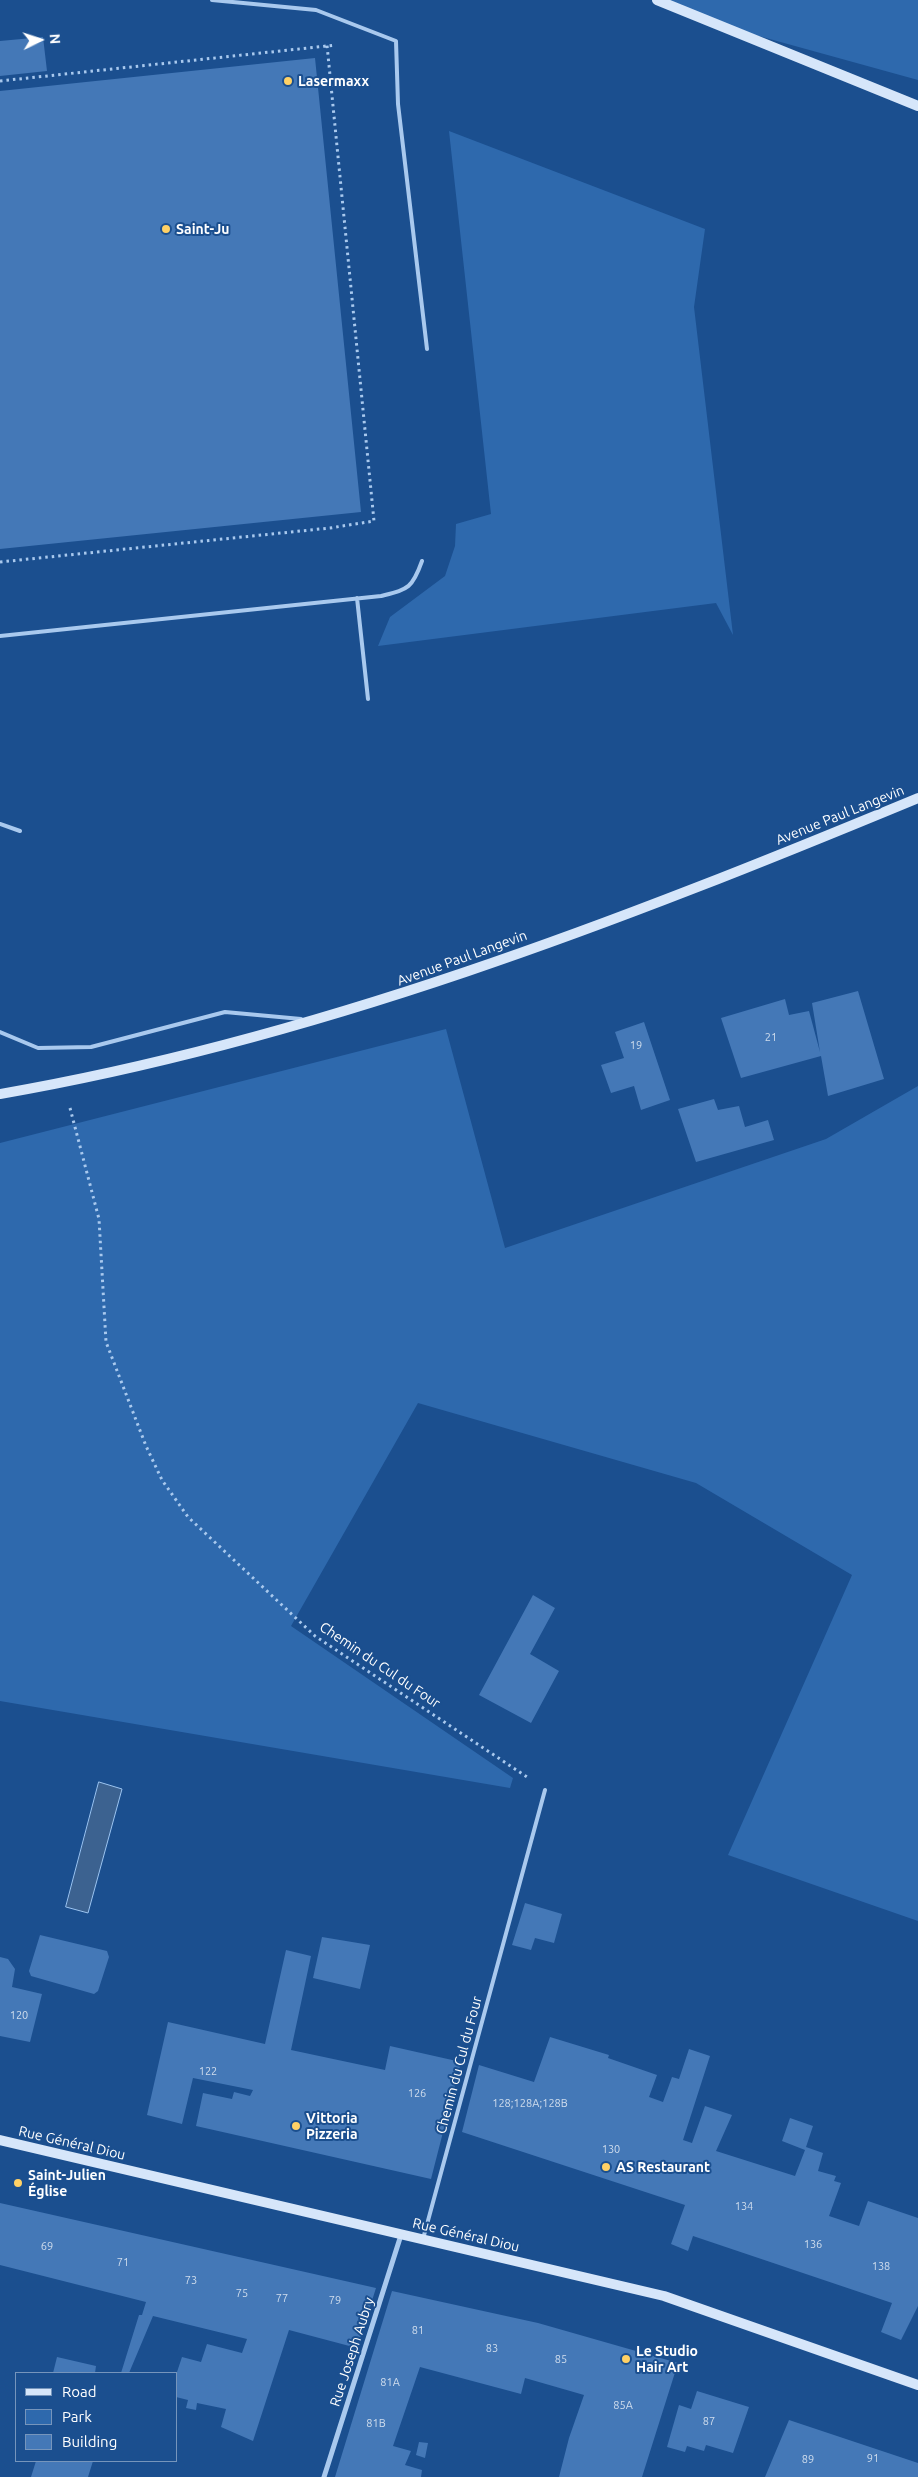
<!DOCTYPE html>
<html>
<head>
<meta charset="utf-8">
<style>
	body { margin:0 }
	#map { position:relative; width:918px; height:2477px; overflow:hidden; background:#1b4f8f; font-family:Ubuntu,sans-serif }
	canvas { display:block }
	.legend { position:absolute; left:15px; top:2372px; width:162px; height:90px; box-sizing:border-box; background:#1b4f8f; border:1px solid #7695bc; margin:0; padding:6px 9px; list-style:none; font-size:15px; color:#fff }
	.legend li { display:flex; align-items:center; gap:10px; height:25px }
	.legend b { width:25px; border:1px solid #7695bc }
	.north { position:absolute; left:15px; top:15px; width:50px; height:50px; -webkit-text-stroke:4px #1b4f8f; paint-order:stroke; rotate:86deg; font-size:14px; font-weight:700; line-height:20px; text-align:center; color:#fff }
	.north::after { content:''; display:block; margin:auto; width:18px; height:22px; background:#fff; clip-path:polygon(50% 0,100% 100%,50% 72%,0 100%) }
</style>
</head>
<body>
<div id="map">
<canvas width="918" height="2477"></canvas>
<ul class="legend">
<li><b style="height:6px;background:#d6e6fa"></b>Road</li>
<li><b style="height:14px;background:#2e69ad"></b>Park</li>
<li><b style="height:14px;background:#4478b7"></b>Building</li>
</ul>
<div class="north">N</div>
</div>
<script>
const c = document.querySelector('canvas').getContext('2d');
c.lineJoin = 'round';
function paint(path, color) { c.fillStyle = color; c.fill(path, 'evenodd'); }
function stroke(path, color, width, dash) { c.strokeStyle = color; c.lineWidth = width; c.lineCap = dash ? 'butt' : 'round'; c.setLineDash(dash || []); c.stroke(path); }
function drawText(font, color, halo, rows, align = 'center') {
  c.font = font + ' Ubuntu,sans-serif'; c.lineWidth = 4; c.setLineDash([]); c.textBaseline = 'middle'; c.strokeStyle = halo; c.fillStyle = color; for (const [text, x, y, turn = 0] of rows) {
    c.save(); c.translate(x, y); c.rotate((+turn || 0) * Math.PI / 180); c.textAlign = isNaN(turn) ? turn : align; if (halo) c.strokeText(text, 0, 0); c.fillText(text, 0, 0); c.restore();
  }
}
const green = new Path2D(`
	M 657,0 L 918,0 L 918,80 L 719,25 Z
	M 449,131 L 705,229 L 694,307 L 733,635 L 716,603 L 378,646 L 390,617 L 445,576 L 455,546 L 456,524 L 491,514 Z
	M 446,1029 L 505,1248 L 826,1139 L 918,1086 L 918,1921 L 728,1855 L 852,1575 L 696,1483 L 418,1403 L 291,1626 L 513,1778 L 510,1788 L 0,1701 L 0,1143 Z`);
const water = new Path2D(`
	M 99,1782 L 122,1789 L 88,1913 L 66,1907 Z`);
const building = new Path2D(`
	M 43,37 L 47,71 L 0,76 L 0,41 Z
	M 315,58 L 361,512 L 0,549 L 0,91 Z
	M 858,991 L 884,1079 L 828,1096 L 821,1056 L 741,1078 L 721,1018 L 785,999 L 789,1015 L 809,1011 L 820,1052 L 812,1003 Z
	M 644,1022 L 670,1100 L 641,1110 L 634,1086 L 611,1093 L 601,1065 L 624,1058 L 615,1032 Z
	M 714,1099 L 718,1110 L 739,1106 L 745,1127 L 768,1120 L 774,1140 L 696,1162 L 678,1109 Z
	M 533,1595 L 555,1608 L 530,1654 L 559,1671 L 531,1723 L 479,1695 Z
	M 525,1903 L 562,1914 L 554,1943 L 535,1938 L 531,1950 L 512,1945 Z
	M 40,1935 L 107,1951 L 109,1957 L 98,1991 L 94,1994 L 31,1976 L 29,1971 Z
	M 322,1937 L 370,1945 L 360,1989 L 313,1978 Z
	M 286,1950 L 311,1956 L 291,2050 L 385,2070 L 390,2046 L 461,2062 L 431,2179 L 196,2126 L 203,2093 L 232,2099 L 234,2092 L 250,2096 L 253,2090 L 193,2078 L 182,2124 L 147,2115 L 168,2022 L 265,2044 Z
	M 0,1957 L 8,1959 L 15,1969 L 12,1987 L 42,1994 L 30,2042 L 0,2036 Z
	M 550,2037 L 609,2055 L 608,2058 L 657,2075 L 649,2097 L 663,2102 L 672,2077 L 679,2079 L 689,2049 L 710,2056 L 683,2140 L 692,2143 L 705,2106 L 732,2115 L 716,2151 L 795,2176 L 805,2150 L 782,2141 L 790,2118 L 813,2126 L 806,2147 L 823,2153 L 818,2171 L 836,2176 L 834,2181 L 841,2183 L 829,2216 L 859,2226 L 868,2201 L 918,2218 L 918,2306 L 901,2340 L 881,2332 L 892,2303 L 693,2236 L 688,2251 L 671,2244 L 685,2205 L 462,2132 L 479,2065 L 534,2082 Z
	M 0,2203 L 376,2288 L 357,2348 L 289,2330 L 253,2441 L 221,2427 L 226,2409 L 197,2403 L 196,2410 L 186,2408 L 188,2400 L 176,2397 L 176,2375 L 182,2357 L 201,2362 L 207,2344 L 242,2353 L 247,2339 L 153,2316 L 129,2373 L 121,2373 L 139,2315 L 142,2315 L 146,2302 L 0,2265 Z
	M 392,2291 L 538,2323 L 678,2363 L 642,2477 L 559,2477 L 569,2438 L 584,2395 L 525,2378 L 521,2394 L 420,2367 L 393,2446 L 411,2451 L 405,2465 L 422,2470 L 421,2477 L 335,2477 Z
	M 57,2357 L 96,2366 L 95,2373 L 53,2373 Z
	M 697,2391 L 749,2407 L 733,2453 L 706,2445 L 704,2451 L 687,2446 L 685,2452 L 667,2447 L 679,2405 L 691,2409 Z
	M 789,2420 L 918,2463 L 918,2477 L 765,2477 Z
	M 419,2442 L 428,2443 L 425,2458 L 416,2455 Z
	M 36,2461 L 93,2461 L 88,2477 L 31,2477 Z`);
const path = new Path2D(`
	M 0,81 L 336,45
	M 0,562 L 330,528 L 374,521 L 327,45
	M 70,1108 L 99,1219 L 106,1342 L 146,1446 L 162,1480 L 188,1517 L 315,1636 L 527,1777`);
const lane = new Path2D(`
	M 212,0 L 316,10 L 396,41 L 398,104 L 427,349
	M 357,598 L 368,699
	M 0,636 L 381,596 C 408,589 412,589 422,561
	M 0,824 L 20,831
	M 0,1032 L 38,1048 L 91,1047 L 225,1012 L 301,1019
	M 423,2239 L 545,1790`);
const street = new Path2D(`
	M 324,2477 L 401,2235`);
const secondary = new Path2D(`
	M 657,0 L 918,106
	M 0,1094 C 318,1039 621,921 918,798
	M 0,2140 L 664,2296 L 918,2385`);
const markers = [
	[288,81,5,"#ffd166"],
	[166,229,5,"#ffd166"],
	[296,2126,5,"#ffd166"],
	[606,2167,5,"#ffd166"],
	[18,2183,5,"#ffd166"],
	[626,2359,5,"#ffd166"]
];
const numberNames = [
	["21",771,1037],
	["19",636,1045],
	["120",19,2015],
	["122",208,2071],
	["126",417,2093],
	["128;128A;128B",530,2103],
	["130",611,2149],
	["134",744,2206],
	["136",813,2244],
	["69",47,2246],
	["71",123,2262],
	["138",881,2266],
	["73",191,2280],
	["75",242,2293],
	["77",282,2298],
	["79",335,2300],
	["81",418,2330],
	["83",492,2348],
	["85",561,2359],
	["81A",390,2382],
	["85A",623,2405],
	["87",709,2421],
	["81B",376,2423],
	["91",873,2458],
	["89",808,2459]
];
const poiNames = [
	["Lasermaxx",298,81],
	["Saint-Ju",176,229],
	["Vittoria",306,2118],
	["Pizzeria",306,2134],
	["AS Restaurant",616,2167],
	["Saint-Julien",28,2175],
	["Église",28,2191],
	["Le Studio",636,2351],
	["Hair Art",636,2367]
];
const streetNames = [
	["Avenue Paul Langevin",840,815,-22],
	["Avenue Paul Langevin",462,958,-20],
	["Chemin du Cul du Four",380,1665,34],
	["Chemin du Cul du Four",459,2065,-75],
	["Rue Général Diou",72,2143,13],
	["Rue Général Diou",466,2235,13],
	["Rue Joseph Aubry",352,2352,-72]
];
paint(green, '#2e69ad');
paint(water, '#3c6290');
stroke(water, '#9cc4f0', 1);
paint(building, '#4478b7');
stroke(path, '#a9c9ee', 3, [2.5, 4]);
stroke(lane, '#a9c9ee', 4);
stroke(street, '#a9c9ee', 5);
stroke(secondary, '#d6e6fa', 10);
for (const [x, y, r, color] of markers) { const dot = new Path2D(); dot.arc(x, y, r, 0, 2 * Math.PI); c.fillStyle = color; c.fill(dot); stroke(dot, '#1b4f8f', 2); }
drawText('11px', '#d0dded', null, numberNames);
drawText('bold 14px', '#fff', '#1b4f8f', poiNames, 'left');
drawText('14px', '#fff', '#1b4f8f', streetNames);
</script>
</body>
</html>
